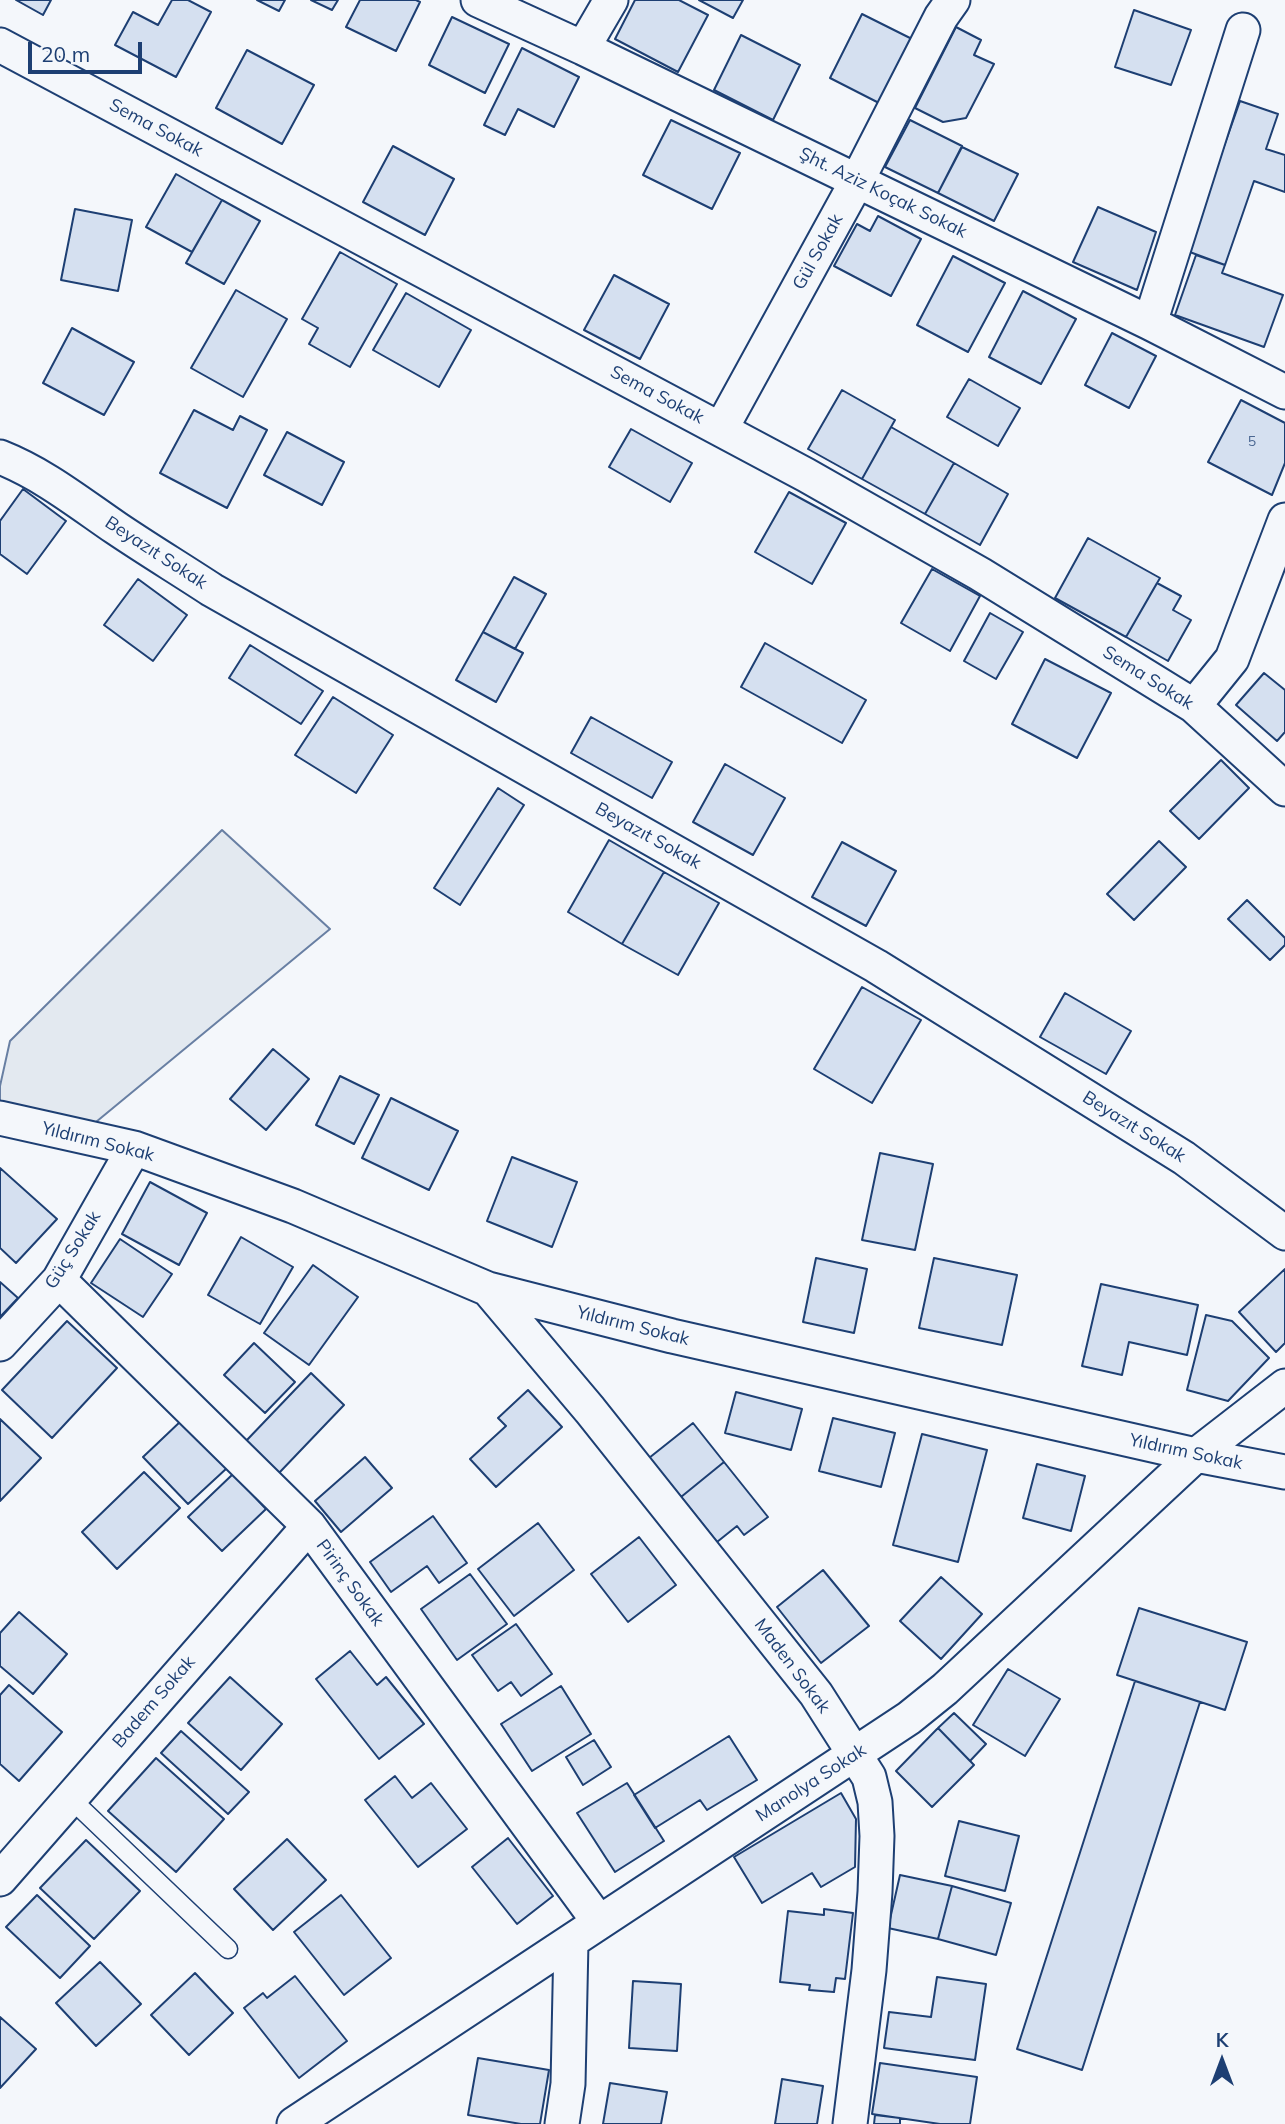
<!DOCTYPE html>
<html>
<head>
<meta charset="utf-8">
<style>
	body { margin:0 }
	#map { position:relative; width:1285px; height:2124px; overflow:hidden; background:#f4f7fb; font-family:Mulish,sans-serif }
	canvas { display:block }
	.north { position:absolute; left:1187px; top:2026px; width:70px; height:70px; -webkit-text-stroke:5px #f4f7fb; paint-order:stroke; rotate:0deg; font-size:19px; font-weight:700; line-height:28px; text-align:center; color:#1d3f73 }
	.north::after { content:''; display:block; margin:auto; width:24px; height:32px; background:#1d3f73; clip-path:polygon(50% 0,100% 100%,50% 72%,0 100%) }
	.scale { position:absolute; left:28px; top:42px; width:114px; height:32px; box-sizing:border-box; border:4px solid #1d3f73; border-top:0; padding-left:9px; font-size:21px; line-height:24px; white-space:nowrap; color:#1d3f73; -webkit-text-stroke:5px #f4f7fb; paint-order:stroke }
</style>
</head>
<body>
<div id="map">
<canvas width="1285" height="2124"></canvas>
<div class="north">K</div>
<div class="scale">20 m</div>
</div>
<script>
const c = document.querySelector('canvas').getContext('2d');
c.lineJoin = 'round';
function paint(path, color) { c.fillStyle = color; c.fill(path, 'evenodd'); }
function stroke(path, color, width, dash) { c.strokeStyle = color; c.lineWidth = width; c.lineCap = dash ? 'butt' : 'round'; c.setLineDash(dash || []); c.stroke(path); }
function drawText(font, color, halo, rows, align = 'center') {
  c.font = font + ' Mulish,sans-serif'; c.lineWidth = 5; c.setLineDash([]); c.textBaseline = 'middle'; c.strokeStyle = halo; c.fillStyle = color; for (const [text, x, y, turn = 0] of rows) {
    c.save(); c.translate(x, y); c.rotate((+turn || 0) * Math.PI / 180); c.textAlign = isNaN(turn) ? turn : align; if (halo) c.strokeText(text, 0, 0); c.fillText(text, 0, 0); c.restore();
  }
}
const green = new Path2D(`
	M 222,830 L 330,929 L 79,1136 L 0,1118 L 0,1086 L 10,1041 Z`);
const building = new Path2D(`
	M 16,0 L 51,0 L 43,15 Z
	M 172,0 L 188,0 L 211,12 L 176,77 L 115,45 L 133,12 L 158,25 Z
	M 257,0 L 285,0 L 279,11 Z
	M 311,0 L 338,0 L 332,10 Z
	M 360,0 L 416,0 L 420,2 L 396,51 L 346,27 Z
	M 635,0 L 679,0 L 708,15 L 678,72 L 615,39 Z
	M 699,0 L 743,0 L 733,18 Z
	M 1134,10 L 1191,30 L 1171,85 L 1115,67 Z
	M 862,14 L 912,39 L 879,103 L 830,78 Z
	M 452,17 L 509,44 L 485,93 L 429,65 Z
	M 956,27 L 981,40 L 974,55 L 994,64 L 966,118 L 943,122 L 915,108 Z
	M 741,35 L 800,65 L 773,120 L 714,90 Z
	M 522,48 L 579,77 L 554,127 L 518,109 L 505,135 L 484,125 Z
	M 247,50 L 314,85 L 282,144 L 216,108 Z
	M 1240,101 L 1278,114 L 1266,149 L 1285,155 L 1285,192 L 1254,181 L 1225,265 L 1187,251 Z
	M 671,120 L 740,153 L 712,209 L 643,175 Z
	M 910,120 L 962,146 L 938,193 L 885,167 Z
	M 393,146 L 454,179 L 425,235 L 363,202 Z
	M 962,147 L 1018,174 L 994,221 L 938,193 Z
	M 176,174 L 222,200 L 192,252 L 146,227 Z
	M 222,200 L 260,221 L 224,284 L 186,263 Z
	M 1098,207 L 1156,232 L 1137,290 L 1073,262 Z
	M 75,209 L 132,220 L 118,291 L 61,280 Z
	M 878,216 L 921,239 L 891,296 L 834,266 L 857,224 L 870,231 Z
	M 340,252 L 397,284 L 350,367 L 309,344 L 318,328 L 302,319 Z
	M 1196,255 L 1225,265 L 1222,273 L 1283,295 L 1264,347 L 1175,315 Z
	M 953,256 L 1005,283 L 968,352 L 917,325 Z
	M 614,275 L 669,304 L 640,359 L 584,330 Z
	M 236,290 L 287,319 L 243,397 L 191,368 Z
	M 1023,291 L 1076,319 L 1041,384 L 989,357 Z
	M 406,293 L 471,330 L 439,387 L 373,350 Z
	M 72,328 L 134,362 L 104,415 L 43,383 Z
	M 1112,333 L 1156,356 L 1129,408 L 1085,385 Z
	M 969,379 L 1020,408 L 998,446 L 947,417 Z
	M 842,390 L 895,420 L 862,479 L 808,449 Z
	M 1241,400 L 1285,423 L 1285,463 L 1272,495 L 1208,462 Z
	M 194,410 L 233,430 L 240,416 L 267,430 L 227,508 L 160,473 Z
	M 891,427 L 954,463 L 925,514 L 862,479 Z
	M 631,429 L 692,463 L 670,502 L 609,467 Z
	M 287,432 L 344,462 L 322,505 L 264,475 Z
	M 954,463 L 1008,494 L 980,545 L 925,514 Z
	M 23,489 L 66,521 L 27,574 L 0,554 L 0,521 Z
	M 789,492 L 846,523 L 812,584 L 755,552 Z
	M 1088,538 L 1160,578 L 1126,637 L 1055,598 Z
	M 932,569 L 980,596 L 950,651 L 901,623 Z
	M 514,577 L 546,594 L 515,649 L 483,632 Z
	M 138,579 L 187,615 L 153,661 L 104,625 Z
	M 1157,583 L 1181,596 L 1173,610 L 1191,620 L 1168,661 L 1126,637 Z
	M 990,613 L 1023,632 L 996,679 L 964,661 Z
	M 483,632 L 523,653 L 496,702 L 456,680 Z
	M 765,643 L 866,700 L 842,743 L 741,687 Z
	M 250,645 L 323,691 L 301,724 L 229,678 Z
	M 1045,659 L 1111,693 L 1077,758 L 1012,724 Z
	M 1264,673 L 1285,690 L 1285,732 L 1277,741 L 1236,705 Z
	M 333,697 L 393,735 L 356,793 L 295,755 Z
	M 591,717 L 672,762 L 652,798 L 571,753 Z
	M 1221,760 L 1249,788 L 1199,839 L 1170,811 Z
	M 725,764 L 785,798 L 753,855 L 693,822 Z
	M 498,788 L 524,805 L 460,905 L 434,888 Z
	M 609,840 L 664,872 L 622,944 L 568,912 Z
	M 1159,841 L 1186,867 L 1134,920 L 1107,894 Z
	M 842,842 L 896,871 L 866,926 L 812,897 Z
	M 664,872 L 719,903 L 678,975 L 622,944 Z
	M 1247,900 L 1285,938 L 1285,945 L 1270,960 L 1228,919 Z
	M 862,987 L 921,1020 L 872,1103 L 814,1069 Z
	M 1065,993 L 1131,1031 L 1106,1074 L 1040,1037 Z
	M 273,1049 L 309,1079 L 266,1130 L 230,1099 Z
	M 340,1076 L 379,1095 L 354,1144 L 316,1125 Z
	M 391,1098 L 458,1131 L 429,1190 L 362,1158 Z
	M 880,1153 L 933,1164 L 915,1250 L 862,1240 Z
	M 512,1157 L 577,1182 L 552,1247 L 487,1221 Z
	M 0,1168 L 57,1219 L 16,1263 L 0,1248 Z
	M 150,1182 L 207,1213 L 179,1265 L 122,1234 Z
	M 241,1237 L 293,1267 L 260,1324 L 208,1295 Z
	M 120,1239 L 172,1274 L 143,1317 L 91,1283 Z
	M 816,1258 L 867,1269 L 854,1333 L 803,1322 Z
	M 934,1258 L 1017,1275 L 1002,1345 L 919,1328 Z
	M 313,1265 L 358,1297 L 309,1365 L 264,1333 Z
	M 1285,1269 L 1285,1343 L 1276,1352 L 1239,1312 Z
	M 0,1282 L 18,1298 L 0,1317 Z
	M 1101,1284 L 1198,1305 L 1187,1355 L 1129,1342 L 1122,1375 L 1082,1366 Z
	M 1206,1315 L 1232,1321 L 1269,1358 L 1228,1401 L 1187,1390 Z
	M 67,1321 L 117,1368 L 52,1438 L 2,1390 Z
	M 254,1343 L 295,1382 L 265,1413 L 224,1375 Z
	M 311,1373 L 344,1405 L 279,1473 L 246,1441 Z
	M 528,1390 L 562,1427 L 496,1487 L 470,1459 L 506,1426 L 498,1418 Z
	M 736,1392 L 802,1409 L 791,1450 L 725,1433 Z
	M 833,1418 L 895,1433 L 881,1487 L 819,1471 Z
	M 0,1419 L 41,1458 L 0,1501 Z
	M 182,1420 L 227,1468 L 188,1504 L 143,1457 Z
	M 693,1423 L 724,1462 L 681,1497 L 649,1458 Z
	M 922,1434 L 987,1450 L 958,1562 L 893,1545 Z
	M 365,1457 L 392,1488 L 341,1532 L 315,1501 Z
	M 724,1462 L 768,1517 L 744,1535 L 737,1526 L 717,1542 L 681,1497 Z
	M 1037,1464 L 1085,1476 L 1071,1531 L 1023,1518 Z
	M 144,1472 L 180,1508 L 117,1569 L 82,1532 Z
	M 233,1474 L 266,1509 L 222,1551 L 188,1517 Z
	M 433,1516 L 467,1563 L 439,1583 L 427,1566 L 391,1592 L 370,1562 Z
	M 538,1523 L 574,1570 L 514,1616 L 478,1569 Z
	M 639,1537 L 676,1585 L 628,1622 L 591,1574 Z
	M 823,1570 L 869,1626 L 821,1663 L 777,1607 Z
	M 470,1574 L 507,1624 L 457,1660 L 421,1609 Z
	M 941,1577 L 982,1614 L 941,1659 L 900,1621 Z
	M 1139,1608 L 1247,1642 L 1225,1710 L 1117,1675 Z
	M 19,1612 L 67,1654 L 33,1694 L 0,1666 L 0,1633 Z
	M 516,1624 L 552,1674 L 521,1696 L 511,1682 L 498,1691 L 472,1655 Z
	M 350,1651 L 377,1685 L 386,1677 L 424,1724 L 379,1759 L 316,1679 Z
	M 1008,1669 L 1060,1699 L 1025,1756 L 973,1725 Z
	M 230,1677 L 282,1724 L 241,1770 L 188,1723 Z
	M 1135,1681 L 1200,1702 L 1082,2070 L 1017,2049 Z
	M 9,1685 L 62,1732 L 19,1781 L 0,1764 L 0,1695 Z
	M 561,1686 L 591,1734 L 532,1771 L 501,1724 Z
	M 954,1713 L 986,1744 L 970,1761 L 938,1728 Z
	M 938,1728 L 974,1765 L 932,1807 L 896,1771 Z
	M 181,1731 L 249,1792 L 228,1814 L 161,1753 Z
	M 729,1736 L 757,1780 L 707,1810 L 700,1800 L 655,1828 L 634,1795 Z
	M 594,1740 L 611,1767 L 583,1785 L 566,1757 Z
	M 156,1758 L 224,1819 L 176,1872 L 108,1811 Z
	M 395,1776 L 412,1798 L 431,1783 L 467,1829 L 418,1867 L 365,1800 Z
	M 627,1783 L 664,1841 L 615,1872 L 577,1813 Z
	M 841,1793 L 856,1819 L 855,1867 L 821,1887 L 812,1873 L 762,1903 L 734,1857 Z
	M 959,1821 L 1019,1836 L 1005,1891 L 945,1876 Z
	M 508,1838 L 553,1896 L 517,1924 L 472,1867 Z
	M 287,1839 L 326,1880 L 273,1930 L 234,1889 Z
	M 86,1840 L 140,1891 L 94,1939 L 40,1888 Z
	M 900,1875 L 952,1886 L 938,1939 L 888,1928 Z
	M 952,1886 L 1011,1903 L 996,1955 L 938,1939 Z
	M 37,1895 L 90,1946 L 60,1978 L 6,1927 Z
	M 341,1895 L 391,1958 L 344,1995 L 294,1932 Z
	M 824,1909 L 853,1913 L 845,1979 L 836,1978 L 834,1992 L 809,1990 L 810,1985 L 780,1982 L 788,1911 L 824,1915 Z
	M 100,1962 L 141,2004 L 96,2046 L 56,2003 Z
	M 195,1973 L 233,2013 L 189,2055 L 151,2015 Z
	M 295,1976 L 347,2041 L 299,2078 L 244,2008 L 263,1993 L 267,1998 Z
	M 937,1977 L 986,1984 L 975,2060 L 884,2048 L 889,2012 L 931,2017 Z
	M 633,1981 L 681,1984 L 677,2051 L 629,2048 Z
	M 0,2017 L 36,2049 L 0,2088 Z
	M 478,2058 L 549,2070 L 540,2124 L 521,2124 L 468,2115 Z
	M 880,2063 L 977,2077 L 970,2124 L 940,2124 L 872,2114 Z
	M 782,2079 L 823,2086 L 817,2124 L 775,2124 Z
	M 610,2083 L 667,2092 L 661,2124 L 603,2124 Z
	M 875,2115 L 900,2118 L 900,2124 L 874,2124 Z`);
const service = new Path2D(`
	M 70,1798 L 228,1949`);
const minor = new Path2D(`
	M 478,0 L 583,48 L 1150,323 L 1285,392
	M 0,45 L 806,475 L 980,574 L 1194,706 L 1285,789
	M 583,48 L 611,0
	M 1150,323 L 1243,30
	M 721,429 L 857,181 L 941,17 L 953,0
	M 0,457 C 43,474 78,502 116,528 C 147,549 180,569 212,590 L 876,966 L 1184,1158 L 1285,1233
	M 1194,706 L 1232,659 L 1285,520
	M 0,1118 L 134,1148 L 293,1206 L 488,1289 L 672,1336 L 1196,1455 L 1285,1472
	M 59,1280 L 309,1526 L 599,1922
	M 488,1289 L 590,1410 L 816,1694 L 869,1777 L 875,1802 L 877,1836 L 875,1892 L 869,1970 L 850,2124
	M 0,1344 L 59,1280 L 134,1148
	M 0,1879 L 309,1526
	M 294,2124 L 909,1718 L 945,1689 L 1196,1455 L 1285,1386
	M 562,2124 L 568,2084 L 571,1942`);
const numberNames = [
	["5",1252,442]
];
const streetNames = [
	["Sema Sokak",156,128,28],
	["Şht. Aziz Koçak Sokak",883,193,26],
	["Gül Sokak",818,252,-61],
	["Sema Sokak",657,395,28],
	["Beyazıt Sokak",156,553,33],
	["Sema Sokak",1148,678,32],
	["Beyazıt Sokak",648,836,29],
	["Beyazıt Sokak",1134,1127,32],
	["Yıldırım Sokak",98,1142,14],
	["Güç Sokak",73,1250,-58],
	["Yıldırım Sokak",633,1326,14],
	["Yıldırım Sokak",1186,1452,12],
	["Pirinç Sokak",350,1583,54],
	["Maden Sokak",792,1666,53],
	["Badem Sokak",154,1702,-49],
	["Manolya Sokak",811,1783,-33]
];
paint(green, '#e3e9f0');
stroke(green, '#687fa3', 2);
paint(building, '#d5e0f0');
stroke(building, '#1d3f73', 2);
stroke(service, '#1d3f73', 21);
stroke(minor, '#1d3f73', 37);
stroke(service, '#f4f7fb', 18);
stroke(minor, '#f4f7fb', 33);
drawText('14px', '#4b6792', null, numberNames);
drawText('18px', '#1d3f73', '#f4f7fb', streetNames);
</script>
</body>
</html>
